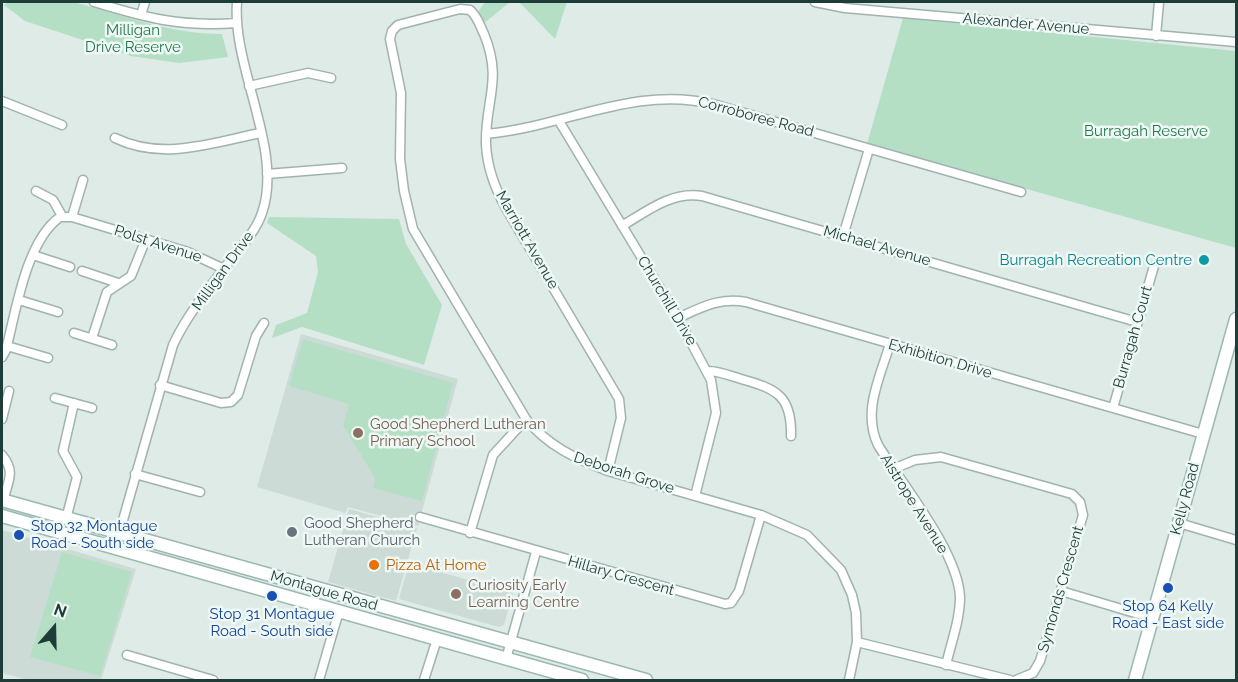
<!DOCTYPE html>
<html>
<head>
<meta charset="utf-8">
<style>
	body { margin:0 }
	#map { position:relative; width:1238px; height:682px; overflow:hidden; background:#deebe7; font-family:Raleway,sans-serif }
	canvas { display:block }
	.frame { position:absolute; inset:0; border:3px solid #1e3d38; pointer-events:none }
	.north { position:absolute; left:24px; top:598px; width:60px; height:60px; -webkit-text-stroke:4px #eef8f4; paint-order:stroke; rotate:20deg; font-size:16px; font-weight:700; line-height:24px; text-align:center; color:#1e3d38 }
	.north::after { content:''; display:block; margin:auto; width:21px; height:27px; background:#1e3d38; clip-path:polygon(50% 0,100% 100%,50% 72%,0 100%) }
</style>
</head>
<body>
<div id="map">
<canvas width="1238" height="682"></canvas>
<div class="frame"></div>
<div class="north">N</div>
</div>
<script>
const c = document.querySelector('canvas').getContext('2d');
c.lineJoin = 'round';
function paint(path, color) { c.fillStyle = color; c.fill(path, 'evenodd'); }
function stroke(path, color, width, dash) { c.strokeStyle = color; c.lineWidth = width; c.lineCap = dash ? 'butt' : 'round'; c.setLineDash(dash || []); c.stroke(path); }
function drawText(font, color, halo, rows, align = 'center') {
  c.font = font + ' Raleway,sans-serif'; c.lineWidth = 5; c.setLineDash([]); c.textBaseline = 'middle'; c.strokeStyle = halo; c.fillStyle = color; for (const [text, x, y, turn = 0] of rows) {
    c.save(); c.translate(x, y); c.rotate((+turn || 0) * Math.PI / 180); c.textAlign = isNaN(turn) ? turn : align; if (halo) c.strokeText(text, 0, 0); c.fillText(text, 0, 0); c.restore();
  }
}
const built = new Path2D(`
	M 301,334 L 458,379 L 418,526 L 348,507 L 345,513 L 257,487 Z
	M 349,509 L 417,528 L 396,601 L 328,582 Z
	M 2,530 L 136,569 L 101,680 L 29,680 L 2,673 Z
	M 409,563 L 513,593 L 504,625 L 499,627 L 399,599 Z`);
const green = new Path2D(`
	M 8,2 C 28,2 53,0 73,2 C 123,15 169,34 222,34 L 228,57 L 179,63 L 131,56 L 25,21 L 4,5 Z
	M 485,2 L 510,2 L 483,24 L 478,12 Z
	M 519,2 L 567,2 L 555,39 Z
	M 903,18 L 1236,51 L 1236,248 L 867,144 Z
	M 269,217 L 399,219 L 406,244 L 442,305 L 424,365 L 302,327 L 272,338 L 276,325 L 307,313 L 318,272 L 316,256 L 267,223 Z
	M 303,339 L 453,383 L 422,501 L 373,488 L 375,478 L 343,425 L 349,404 L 289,386 Z
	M 62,552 L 132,572 L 100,676 L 30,657 Z`);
const street = new Path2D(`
	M 94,2 C 146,18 181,27 236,23
	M 815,2 L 845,8 L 1236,42
	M 141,15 L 145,2
	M 1156,36 L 1159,2
	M 249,86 L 308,73 L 331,78
	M 2,101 L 62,125
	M 559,121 L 678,318 L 711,380 L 716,413 L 695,496
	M 486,134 C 564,127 634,85 713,104 L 1021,192
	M 115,138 C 162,161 212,143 260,133
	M 267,174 L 342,168
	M 36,191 L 53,200 L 62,216
	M 72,217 L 83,180
	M 622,226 C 647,211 672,191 702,196 L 1137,322
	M 843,236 L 869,149
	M 33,255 L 70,267
	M 82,271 L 118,283
	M 19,300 L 58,312
	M 678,318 C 702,307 720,297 746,302 L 1203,434
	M 74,333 L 112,345
	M 92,338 L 107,292 L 131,276 L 146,239
	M 890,344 C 880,377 862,412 878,445 C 902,484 958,552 960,597 C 960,620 951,643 946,665
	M 7,346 L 48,358
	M 2,357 L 6,350 C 16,311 26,241 60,217 L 72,217 L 188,252 L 224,269
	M 708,371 C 719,371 731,376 741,379 C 777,389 792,396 791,436
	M 160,385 L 221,403 L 231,402 L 238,395 L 256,336 L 264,323
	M 55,398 L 92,408
	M 1113,408 L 1154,266
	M 2,419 L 9,391
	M 2,455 C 16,472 8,481 3,501
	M 893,469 L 915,460 L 941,457 L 1072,494 L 1080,502 L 1083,515 L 1040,661 L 1033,673 L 1016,680
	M 608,471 L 621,418 L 619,399 L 507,210 C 495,189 487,168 486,144 C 485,100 503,80 484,34 C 480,26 478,17 470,10 L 460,9 L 398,25 L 392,31 L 390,39 L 401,93 L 400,159 L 404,191 L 413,229 L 526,419 C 548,446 576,459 608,471 L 761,515 L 807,535 L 841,570 L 852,595 L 856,613 L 857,642 L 849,680
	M 135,474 L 200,492
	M 420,517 L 725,604 L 731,603 L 739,591 L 761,515
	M 66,519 L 77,477 L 63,451 L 74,403
	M 1179,523 L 1236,540
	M 470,533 L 493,455 L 526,419
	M 115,548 L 173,345 C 187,315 209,288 229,262 C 241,247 256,231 262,213 C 284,150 232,69 237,2
	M 1061,591 L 1152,618
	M 857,642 L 1010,680
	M 127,655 L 213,680
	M 506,659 L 536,552
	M 319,680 L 339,611
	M 424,680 L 437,639`);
const secondary = new Path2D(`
	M 2,500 L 646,680
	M 2,516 L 582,680
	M 1135,680 L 1236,319`);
const markers = [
	[1204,260,6,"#0f9aa8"],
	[358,433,6,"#8d6e63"],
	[292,532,6,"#6b7280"],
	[19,535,6,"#1a4fb4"],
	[374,565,6,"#e8710a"],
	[1168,588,6,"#1a4fb4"],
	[456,594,6,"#8d6e63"],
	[272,596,6,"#1a4fb4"]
];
const streetNames = [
	["Alexander Avenue",1026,24,5],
	["Corroboree Road",756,117,15],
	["Marriott Avenue",527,240,60],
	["Polst Avenue",158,244,18],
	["Michael Avenue",877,246,16],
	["Milligan Drive",223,271,-54],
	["Churchill Drive",667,301,59],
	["Burragah Court",1133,337,-74],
	["Exhibition Drive",940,359,16],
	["Deborah Grove",624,473,18],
	["Kelly Road",1185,499,-75],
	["Aistrope Avenue",914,504,58],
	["Hillary Crescent",621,576,16],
	["Symonds Crescent",1061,589,-74],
	["Montague Road",324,591,16]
];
const parkNames = [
	["Milligan",133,30],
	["Drive Reserve",133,47],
	["Burragah Reserve",1146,131]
];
const cultureNames = [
	["Burragah Recreation Centre",1192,260]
];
const educationNames = [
	["Good Shepherd Lutheran",370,424],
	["Primary School",370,441],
	["Curiosity Early",468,585],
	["Learning Centre",468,602]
];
const worshipNames = [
	["Good Shepherd",304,523],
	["Lutheran Church",304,540]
];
const transitNames = [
	["Stop 32 Montague",31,526,"left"],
	["Road - South side",31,543,"left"],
	["Stop 64 Kelly",1168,606],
	["Road - East side",1168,623],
	["Stop 31 Montague",272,614],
	["Road - South side",272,631]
];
const foodNames = [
	["Pizza At Home",386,565]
];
paint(built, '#ccdbd6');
paint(green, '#b4dfc5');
stroke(street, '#a1b3af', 11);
stroke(secondary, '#9cb8b2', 15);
stroke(street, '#fff', 8);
stroke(secondary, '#fff', 12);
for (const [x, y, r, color] of markers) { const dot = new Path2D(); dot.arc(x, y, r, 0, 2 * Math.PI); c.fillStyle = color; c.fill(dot); stroke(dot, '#eef8f4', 2); }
drawText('15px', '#1e3d38', '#eef8f4', streetNames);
drawText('15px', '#24784f', '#eef8f4', parkNames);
drawText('15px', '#0d838f', '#eef8f4', cultureNames, 'right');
drawText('15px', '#785e54', '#eef8f4', educationNames, 'left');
drawText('15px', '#5b616d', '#eef8f4', worshipNames, 'left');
drawText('15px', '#164399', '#eef8f4', transitNames);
drawText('15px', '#c56008', '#eef8f4', foodNames, 'left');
</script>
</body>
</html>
